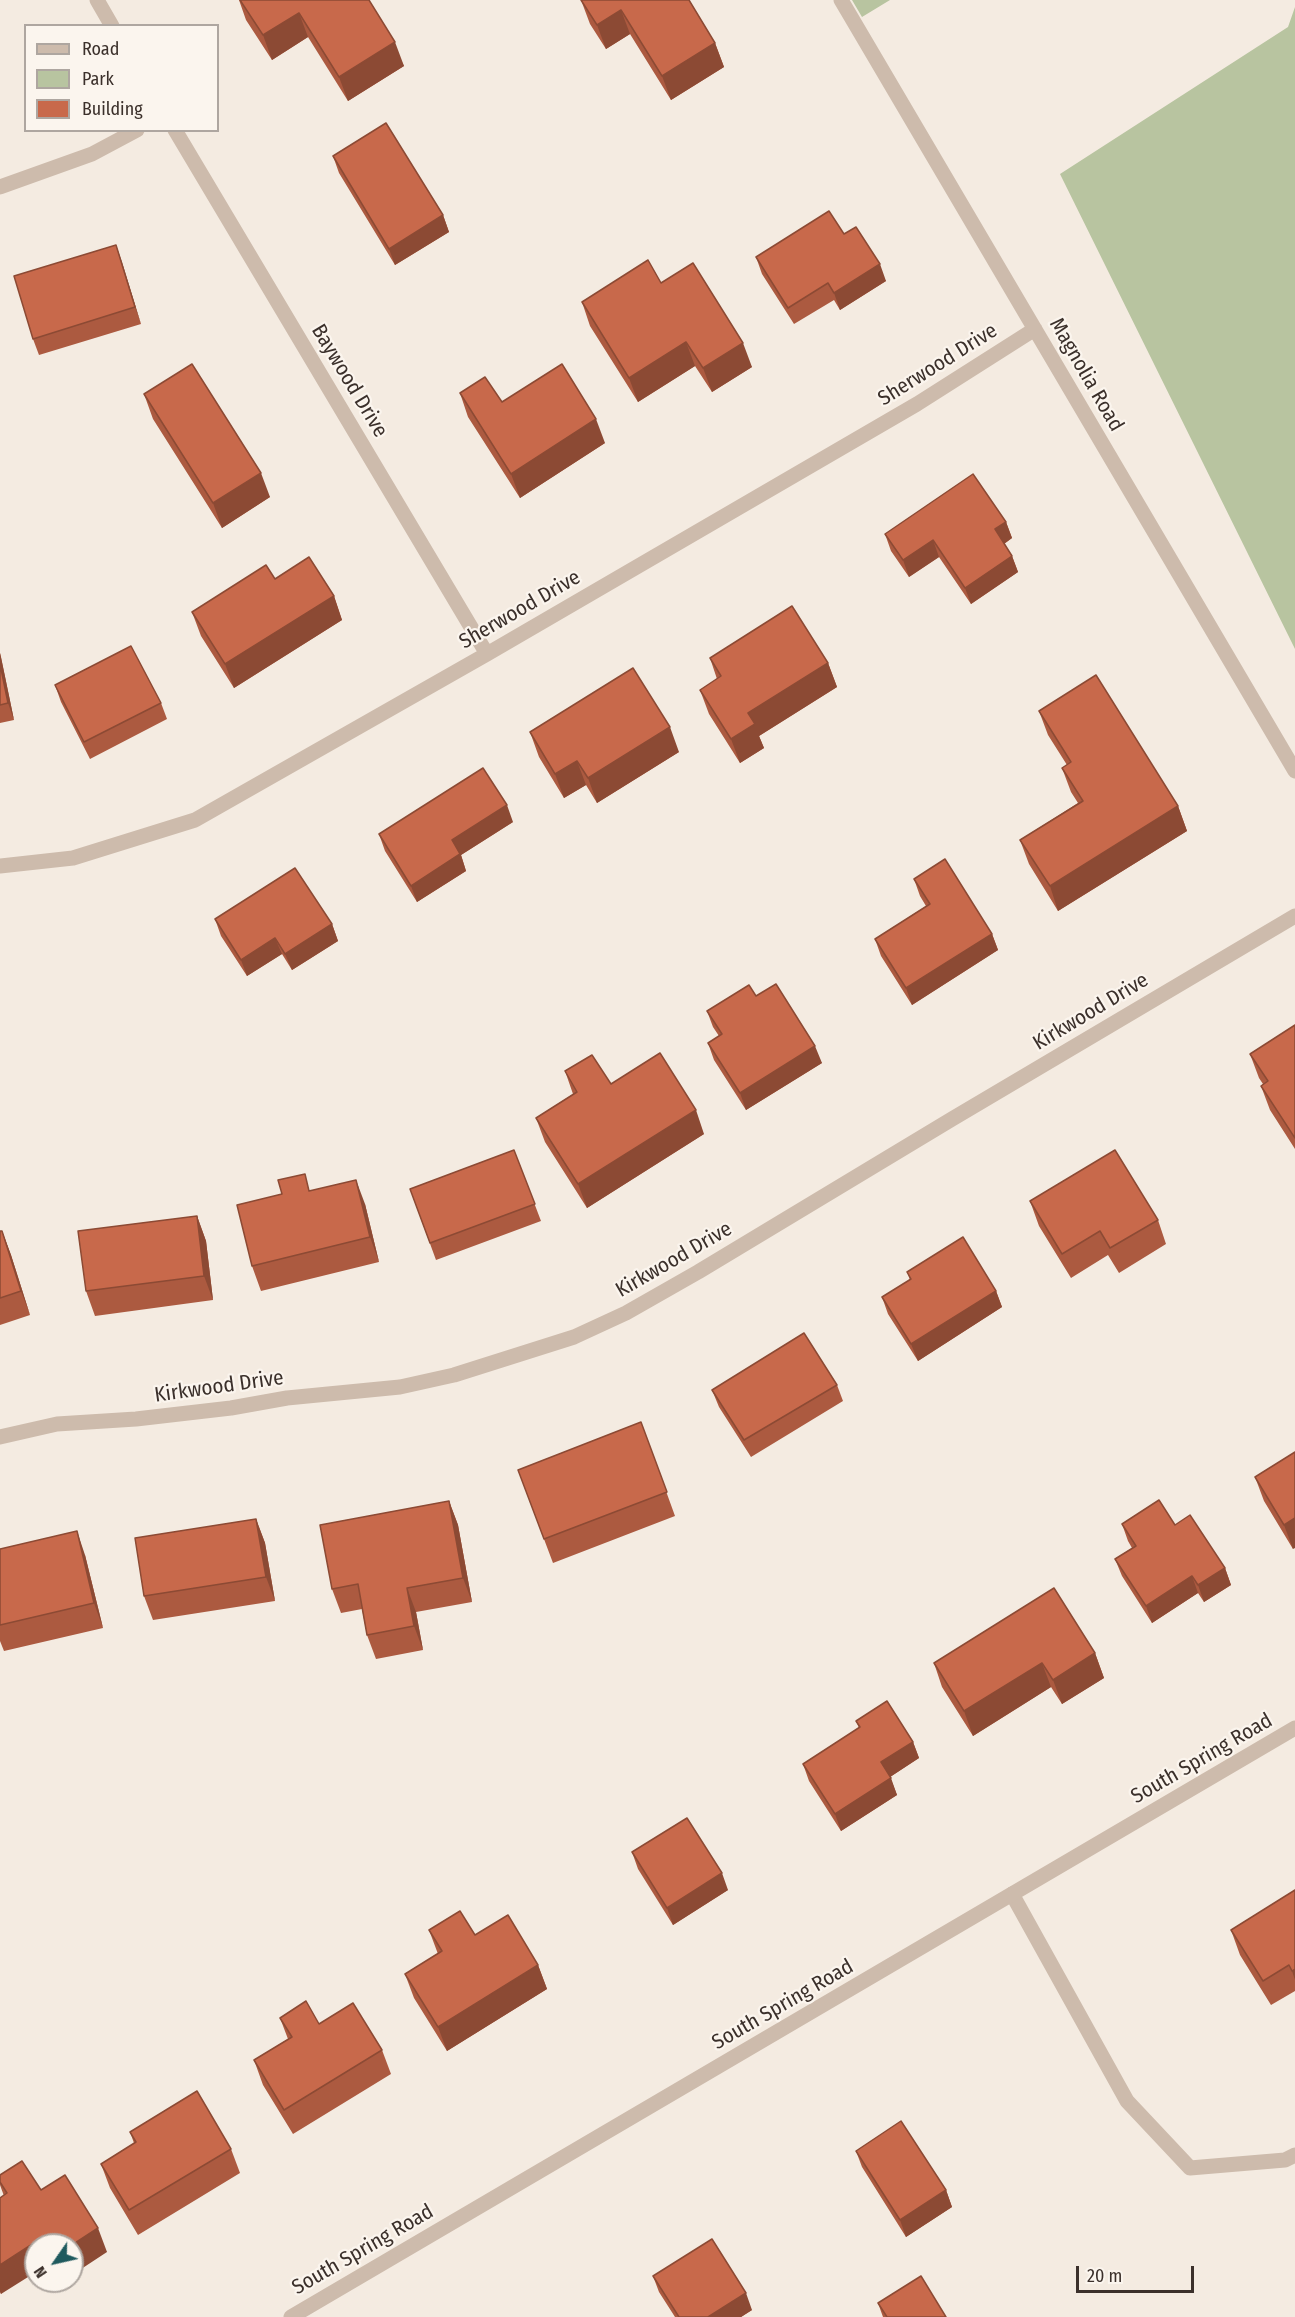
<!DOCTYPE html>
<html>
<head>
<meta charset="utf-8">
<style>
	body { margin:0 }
	#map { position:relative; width:1295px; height:2317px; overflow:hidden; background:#f4ebe1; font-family:"Fira Sans Condensed",sans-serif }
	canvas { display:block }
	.legend { position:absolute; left:24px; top:24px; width:195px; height:108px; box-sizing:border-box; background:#fbf5ee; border:2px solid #aea6a0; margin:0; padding:8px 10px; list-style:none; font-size:18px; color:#3b302b }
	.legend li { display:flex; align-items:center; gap:12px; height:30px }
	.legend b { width:30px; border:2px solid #aea6a0 }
	.north { position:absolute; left:24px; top:2233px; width:60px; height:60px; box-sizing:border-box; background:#fbf5ee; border:2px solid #aea6a0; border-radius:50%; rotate:236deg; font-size:16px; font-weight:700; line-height:24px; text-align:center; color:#3b302b }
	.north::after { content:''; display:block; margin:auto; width:21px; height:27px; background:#1f5a5e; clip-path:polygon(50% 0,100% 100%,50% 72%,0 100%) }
	.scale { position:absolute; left:1076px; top:2266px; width:118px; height:27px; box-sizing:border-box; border:3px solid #3b302b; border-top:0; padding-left:8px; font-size:18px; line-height:21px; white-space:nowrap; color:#3b302b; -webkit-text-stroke:4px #fbf5ee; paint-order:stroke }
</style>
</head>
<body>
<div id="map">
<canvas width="1295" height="2317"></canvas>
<ul class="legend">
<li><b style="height:8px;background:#cdbbac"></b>Road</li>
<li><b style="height:16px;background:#b8c4a0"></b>Park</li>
<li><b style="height:16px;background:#c8694b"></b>Building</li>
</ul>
<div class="north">N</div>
<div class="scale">20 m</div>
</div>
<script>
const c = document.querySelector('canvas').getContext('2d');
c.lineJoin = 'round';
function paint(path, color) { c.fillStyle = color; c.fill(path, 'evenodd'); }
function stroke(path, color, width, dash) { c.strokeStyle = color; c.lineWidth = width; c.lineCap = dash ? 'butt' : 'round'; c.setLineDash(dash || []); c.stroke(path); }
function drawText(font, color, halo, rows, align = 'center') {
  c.font = font + ' "Fira Sans Condensed",sans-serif'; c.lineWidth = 4.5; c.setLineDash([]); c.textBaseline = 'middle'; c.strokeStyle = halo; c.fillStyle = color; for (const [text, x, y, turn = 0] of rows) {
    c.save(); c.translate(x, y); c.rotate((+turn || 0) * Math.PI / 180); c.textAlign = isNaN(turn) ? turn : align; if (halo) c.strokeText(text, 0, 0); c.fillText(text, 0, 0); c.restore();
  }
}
const green = new Path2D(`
	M 852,0 L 890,0 L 862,17 Z
	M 1295,7 L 1295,649 L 1060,174 L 1288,27 Z`);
const lane = new Path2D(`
	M 1012,1894 L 1127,2101 L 1190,2168 L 1285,2160 L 1295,2155`);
const street = new Path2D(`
	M 97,0 L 112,26
	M 841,0 L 1295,771
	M 175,130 L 487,654
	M 0,187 L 92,154 L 137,130
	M 0,866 L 73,858 L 195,820 L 487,654 L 917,404 L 1035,329
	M 0,1437 L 57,1424 L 136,1419 L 231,1408 L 287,1398 L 400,1387 L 454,1375 L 574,1337 L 626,1313 L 698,1272 L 952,1119 L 1295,916
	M 291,2317 L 1295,1728`);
const wall = new Path2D(`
	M 239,0 L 369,0 L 404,66 L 348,101 L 308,37 L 272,60 L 246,20 Z
	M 581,0 L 689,0 L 715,43 L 724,67 L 671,100 L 630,34 L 606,49 L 590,24 Z
	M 333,156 L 443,215 L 449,232 L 395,265 L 339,173 Z
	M 844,234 L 886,281 L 840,310 L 834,300 L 794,324 L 762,274 L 756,257 Z
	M 116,245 L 141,324 L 39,355 L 33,339 Z
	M 661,283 L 752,367 L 712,392 L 695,366 L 638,402 L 590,326 L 582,302 Z
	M 460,393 L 502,402 L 605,443 L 520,498 L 468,417 Z
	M 144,394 L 270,497 L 222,528 L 153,419 Z
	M 1006,522 L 1012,538 L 1004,544 L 1012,556 L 1018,572 L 971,604 L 939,557 L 909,577 L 891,551 L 885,534 Z
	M 275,579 L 334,596 L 342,620 L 234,688 L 201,636 L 192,612 Z
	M 0,653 L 14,720 L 0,723 Z
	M 710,658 L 828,663 L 837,687 L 759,736 L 764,748 L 740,763 L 709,714 L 700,690 L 717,679 Z
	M 55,685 L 161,703 L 167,719 L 90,759 L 61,702 Z
	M 1039,711 L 1178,806 L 1187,831 L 1058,911 L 1029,864 L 1020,840 L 1078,803 L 1071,792 L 1062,768 L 1067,765 L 1048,735 Z
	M 530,732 L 679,752 L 597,803 L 586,785 L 564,798 L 539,757 Z
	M 513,822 L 461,855 L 466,871 L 417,902 L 385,851 L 379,834 Z
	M 914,879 L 992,934 L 998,950 L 912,1005 L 881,956 L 875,939 L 926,906 L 920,896 Z
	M 215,919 L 332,924 L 338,941 L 292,970 L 282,954 L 247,976 L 221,936 Z
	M 756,996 L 822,1063 L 746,1110 L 714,1060 L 708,1043 L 719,1036 L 713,1027 L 707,1011 Z
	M 1295,1025 L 1295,1149 L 1270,1110 L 1261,1086 L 1263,1084 L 1259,1078 L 1250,1054 Z
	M 565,1071 L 611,1084 L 704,1134 L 587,1208 L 545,1142 L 536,1118 L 573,1094 Z
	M 514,1150 L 541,1221 L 436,1260 L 410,1189 Z
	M 311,1191 L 365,1204 L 379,1262 L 261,1291 L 252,1266 Z
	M 1030,1201 L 1158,1220 L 1166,1244 L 1119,1273 L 1108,1255 L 1071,1278 L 1039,1226 Z
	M 197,1216 L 206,1241 L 213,1300 L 95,1316 L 86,1291 Z
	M 0,1231 L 2,1231 L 11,1255 L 30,1315 L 0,1325 Z
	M 907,1272 L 996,1291 L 1002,1307 L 918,1361 L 888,1314 L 882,1297 L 910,1280 Z
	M 837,1385 L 843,1401 L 751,1457 L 719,1407 L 712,1390 Z
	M 641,1422 L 675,1516 L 553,1563 L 518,1470 Z
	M 1295,1452 L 1293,1549 L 1264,1501 L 1255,1477 Z
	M 449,1501 L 458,1525 L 472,1602 L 416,1612 L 423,1650 L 376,1659 L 367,1635 L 362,1609 L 341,1613 L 332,1589 Z
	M 256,1519 L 265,1543 L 275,1601 L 153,1620 L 144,1596 Z
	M 1122,1524 L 1175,1525 L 1225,1568 L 1231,1585 L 1204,1602 L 1198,1593 L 1152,1623 L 1122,1576 L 1115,1559 L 1132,1548 L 1128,1541 Z
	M 0,1549 L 85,1555 L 103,1628 L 4,1651 L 0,1641 Z
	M 1095,1653 L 1104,1678 L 1062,1704 L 1051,1687 L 973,1736 L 942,1687 L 934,1663 Z
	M 856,1721 L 913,1742 L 919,1758 L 890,1777 L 897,1795 L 841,1831 L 809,1781 L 803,1764 L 859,1728 Z
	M 632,1852 L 728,1890 L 673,1925 L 638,1869 Z
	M 1295,1890 L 1295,1991 L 1271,2005 L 1240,1955 L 1231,1930 Z
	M 429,1930 L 475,1935 L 538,1965 L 547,1989 L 447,2051 L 414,1998 L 405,1974 L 438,1954 Z
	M 280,2018 L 319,2024 L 382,2050 L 391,2074 L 293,2134 L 263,2085 L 254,2060 L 288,2039 Z
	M 130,2132 L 231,2149 L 240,2173 L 138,2235 L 110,2188 L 101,2164 L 134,2143 Z
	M 856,2151 L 946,2190 L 952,2207 L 906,2237 L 862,2167 Z
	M 0,2175 L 41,2190 L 107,2252 L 72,2245 L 36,2245 L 1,2294 L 0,2292 L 0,2198 L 4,2196 L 0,2185 Z
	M 653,2276 L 752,2310 L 741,2317 L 675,2317 L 659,2292 Z
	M 878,2303 L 946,2317 L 883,2317 Z`);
const shadedWall = new Path2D(`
	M 621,10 L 630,34 L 606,49 L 597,25 Z
	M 299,13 L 308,37 L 272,60 L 263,35 Z
	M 395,42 L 404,66 L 348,101 L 339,77 Z
	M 715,43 L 724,67 L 671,100 L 662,76 Z
	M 443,215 L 449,232 L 395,265 L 389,249 Z
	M 116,245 L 122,262 L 141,324 L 135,307 Z
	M 880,264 L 886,281 L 840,310 L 834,293 Z
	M 686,342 L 695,366 L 638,402 L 629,378 Z
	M 743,343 L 752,367 L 712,392 L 703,368 Z
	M 596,419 L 605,443 L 520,498 L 511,474 Z
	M 261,473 L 270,497 L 222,528 L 213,503 Z
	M 1006,522 L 1012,538 L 1001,546 L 995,529 Z
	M 933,540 L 939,557 L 909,577 L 903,560 Z
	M 1012,556 L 1018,572 L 971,604 L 965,588 Z
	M 334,596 L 342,620 L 234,688 L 225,664 Z
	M 0,653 L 1,657 L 14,720 L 8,703 L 0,664 Z
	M 828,663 L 837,687 L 759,736 L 764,748 L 740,763 L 731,739 L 748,713 Z
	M 670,727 L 679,752 L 597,803 L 588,778 Z
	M 577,761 L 586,785 L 564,798 L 555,774 Z
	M 507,805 L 513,822 L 461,855 L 466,871 L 417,902 L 411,886 L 452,840 Z
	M 1178,806 L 1187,831 L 1058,911 L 1050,886 Z
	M 332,924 L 338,941 L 292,970 L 285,954 Z
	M 992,934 L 998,950 L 912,1005 L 906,988 Z
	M 275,938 L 282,954 L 247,976 L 241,960 Z
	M 815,1046 L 822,1063 L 746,1110 L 740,1093 Z
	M 696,1110 L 704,1134 L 587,1208 L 578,1184 Z
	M 356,1180 L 365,1204 L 379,1262 L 370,1237 Z
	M 197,1216 L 206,1241 L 213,1300 L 204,1276 Z
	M 2,1231 L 11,1255 L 30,1315 L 21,1291 Z
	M 996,1291 L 1002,1307 L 918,1361 L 911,1344 Z
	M 449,1501 L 458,1525 L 472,1602 L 463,1578 Z
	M 1295,1518 L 1295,1548 L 1293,1549 L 1284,1525 Z
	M 256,1519 L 265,1543 L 275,1601 L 266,1577 Z
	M 77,1531 L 85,1555 L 103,1628 L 94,1603 Z
	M 1225,1568 L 1231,1585 L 1204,1602 L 1198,1585 Z
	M 1192,1576 L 1198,1593 L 1152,1623 L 1146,1606 Z
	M 407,1588 L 416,1612 L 423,1650 L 414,1626 Z
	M 1095,1653 L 1104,1678 L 1062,1704 L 1053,1680 Z
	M 1042,1663 L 1051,1687 L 973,1736 L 964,1711 Z
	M 913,1742 L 919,1758 L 887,1779 L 881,1762 Z
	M 891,1778 L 897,1795 L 841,1831 L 835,1814 Z
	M 722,1873 L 728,1890 L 673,1925 L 667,1908 Z
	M 538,1965 L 547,1989 L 447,2051 L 438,2027 Z
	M 1295,1969 L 1295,1980 L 1292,1971 Z
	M 946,2190 L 952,2207 L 906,2237 L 900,2220 Z
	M 98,2228 L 107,2252 L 72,2275 L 72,2245 Z
	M 37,2241 L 39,2245 L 36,2245 L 36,2272 L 1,2294 L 0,2291 L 0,2265 Z
	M 746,2293 L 752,2310 L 741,2317 L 708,2317 Z`);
const building = new Path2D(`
	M 240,0 L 369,0 L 395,42 L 339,77 L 299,13 L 263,35 Z
	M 581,0 L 689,0 L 715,43 L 662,76 L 621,10 L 597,25 Z
	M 386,123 L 443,215 L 389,249 L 333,156 Z
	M 829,211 L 844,234 L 856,227 L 880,264 L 834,293 L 828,283 L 788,308 L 756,257 Z
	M 116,245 L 135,307 L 33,339 L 14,276 Z
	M 648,260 L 661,283 L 693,263 L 743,343 L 703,368 L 686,342 L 629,378 L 582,302 Z
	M 192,364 L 261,473 L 213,503 L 144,394 Z
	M 562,364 L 596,419 L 511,474 L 460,393 L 485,377 L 502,402 Z
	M 973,474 L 1006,522 L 995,529 L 1012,556 L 965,588 L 933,540 L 903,560 L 885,534 Z
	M 309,557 L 334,596 L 225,664 L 192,612 L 266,565 L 275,579 Z
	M 792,606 L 828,663 L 748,713 L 755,724 L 731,739 L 700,690 L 721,676 L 710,658 Z
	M 131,646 L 161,703 L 84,742 L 55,685 Z
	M 0,664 L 8,703 L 0,705 Z
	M 633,668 L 670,727 L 588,778 L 577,761 L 555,774 L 530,732 Z
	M 1096,675 L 1178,806 L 1050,886 L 1020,840 L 1083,801 L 1062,768 L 1071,762 L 1039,711 Z
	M 483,768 L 507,805 L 452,840 L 460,854 L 411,886 L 379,834 Z
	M 945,859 L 992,934 L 906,988 L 875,939 L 930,904 L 914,879 Z
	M 295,868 L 332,924 L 285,954 L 275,938 L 241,960 L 215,919 Z
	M 776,984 L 815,1046 L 740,1093 L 708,1043 L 722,1034 L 707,1011 L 749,985 L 756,996 Z
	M 1295,1025 L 1295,1138 L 1261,1086 L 1268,1081 L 1250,1054 Z
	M 660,1053 L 696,1110 L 578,1184 L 536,1118 L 577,1092 L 565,1071 L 592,1055 L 611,1084 Z
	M 514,1150 L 535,1204 L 430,1243 L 410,1189 Z
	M 1115,1150 L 1158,1220 L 1110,1248 L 1100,1231 L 1062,1254 L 1030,1201 Z
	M 305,1174 L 309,1191 L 356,1180 L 370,1237 L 252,1266 L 237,1205 L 282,1194 L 278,1180 Z
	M 197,1216 L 204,1276 L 86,1291 L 78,1231 Z
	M 0,1231 L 2,1231 L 21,1291 L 0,1298 Z
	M 963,1237 L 996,1291 L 911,1344 L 882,1297 L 911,1279 L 907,1272 Z
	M 804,1333 L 837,1385 L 744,1440 L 712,1390 Z
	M 641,1422 L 667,1492 L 544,1539 L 518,1470 Z
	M 1295,1452 L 1295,1518 L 1284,1525 L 1255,1477 Z
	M 1159,1500 L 1175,1525 L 1190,1515 L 1225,1568 L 1198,1585 L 1192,1576 L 1146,1606 L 1115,1559 L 1136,1546 L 1122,1524 Z
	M 449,1501 L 463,1578 L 407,1588 L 414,1626 L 367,1635 L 358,1584 L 332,1589 L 320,1525 Z
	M 256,1519 L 266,1577 L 144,1596 L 135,1538 Z
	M 77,1531 L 94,1603 L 0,1625 L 0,1549 Z
	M 1054,1588 L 1095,1653 L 1053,1680 L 1042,1663 L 964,1711 L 934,1663 Z
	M 887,1701 L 913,1742 L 881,1762 L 891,1778 L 835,1814 L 803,1764 L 860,1727 L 856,1721 Z
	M 687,1818 L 722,1873 L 667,1908 L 632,1852 Z
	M 1295,1890 L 1295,1969 L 1292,1971 L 1289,1965 L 1263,1981 L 1231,1930 Z
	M 460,1911 L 475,1935 L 508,1915 L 538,1965 L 438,2027 L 405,1974 L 442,1951 L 429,1930 Z
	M 306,2001 L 319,2024 L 353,2003 L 382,2050 L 284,2110 L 254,2060 L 292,2037 L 280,2018 Z
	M 197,2091 L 231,2149 L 129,2210 L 101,2164 L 136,2142 L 130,2132 Z
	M 901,2121 L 946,2190 L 900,2220 L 856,2151 Z
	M 22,2161 L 41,2190 L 65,2175 L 98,2228 L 72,2245 L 40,2245 L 37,2241 L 0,2265 L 0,2198 L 7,2193 L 0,2182 L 0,2175 Z
	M 712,2239 L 746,2293 L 708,2317 L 679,2317 L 653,2276 Z
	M 921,2276 L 946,2317 L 887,2317 L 878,2303 Z`);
const streetNames = [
	["Sherwood Drive",938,365,-32],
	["Magnolia Road",1086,375,60],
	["Baywood Drive",349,381,59],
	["Sherwood Drive",520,610,-30],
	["Kirkwood Drive",1091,1012,-31],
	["Kirkwood Drive",674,1260,-30],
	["Kirkwood Drive",219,1387,-8],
	["South Spring Road",1202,1759,-30],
	["South Spring Road",783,2005,-30],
	["South Spring Road",363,2250,-30]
];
paint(green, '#b8c4a0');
stroke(lane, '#cdbbac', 15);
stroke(street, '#cdbbac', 15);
paint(wall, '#ac5a40');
paint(shadedWall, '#8c4a34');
paint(building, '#c8694b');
stroke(building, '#8c4a34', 1.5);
drawText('21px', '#3b302b', '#fbf5ee', streetNames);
</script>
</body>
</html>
